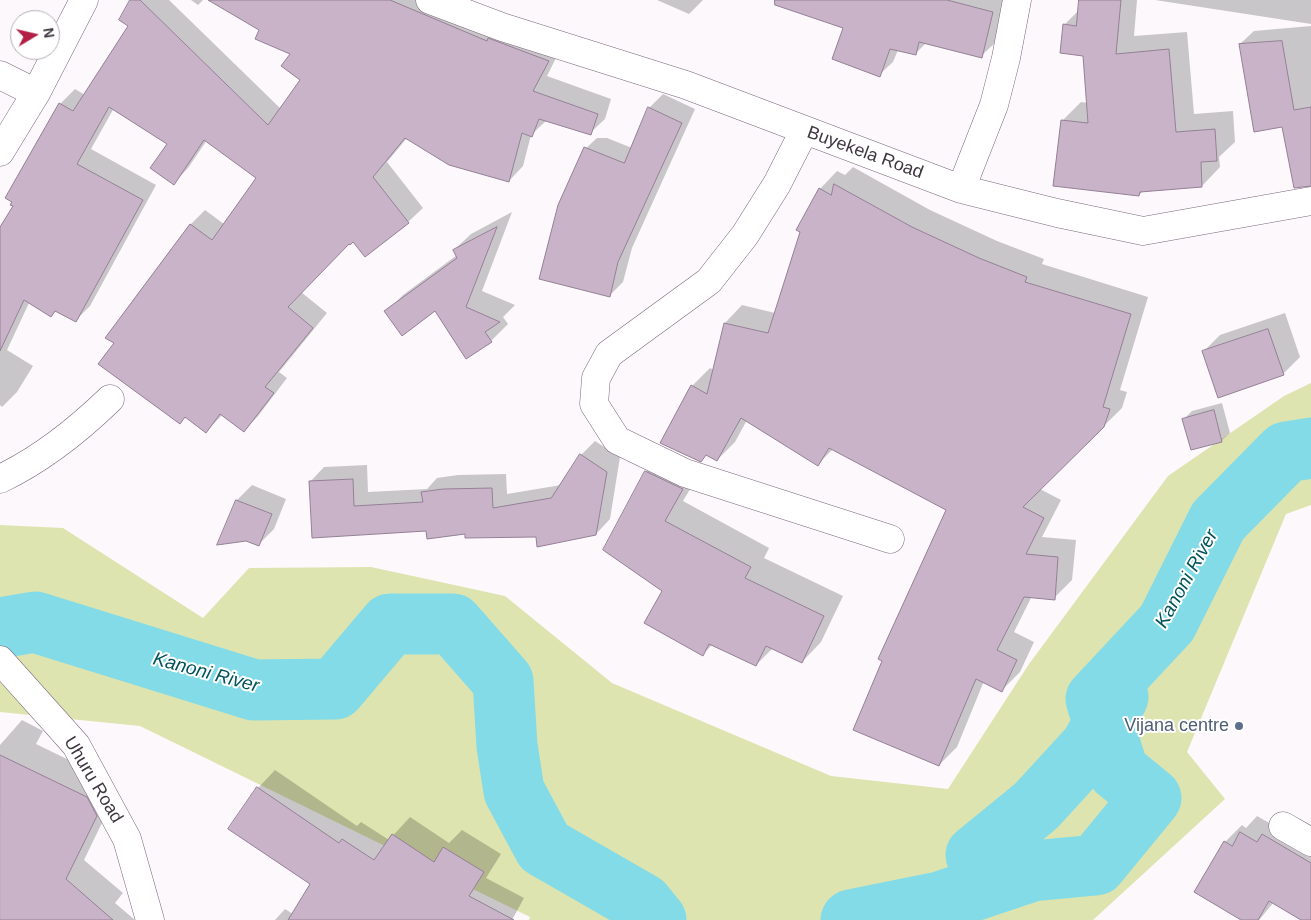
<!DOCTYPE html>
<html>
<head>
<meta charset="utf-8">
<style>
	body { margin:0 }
	#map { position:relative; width:1311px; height:920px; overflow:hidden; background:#fcf8fc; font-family:Arial,sans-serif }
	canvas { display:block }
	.north { position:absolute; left:10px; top:10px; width:50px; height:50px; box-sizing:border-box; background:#fff; border:1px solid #b2afb3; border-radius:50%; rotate:81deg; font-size:14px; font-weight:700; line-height:20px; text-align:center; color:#3f3740 }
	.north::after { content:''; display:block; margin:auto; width:18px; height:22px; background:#b22046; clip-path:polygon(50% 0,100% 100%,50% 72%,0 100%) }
</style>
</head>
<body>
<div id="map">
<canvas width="1311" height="920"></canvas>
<div class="north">N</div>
</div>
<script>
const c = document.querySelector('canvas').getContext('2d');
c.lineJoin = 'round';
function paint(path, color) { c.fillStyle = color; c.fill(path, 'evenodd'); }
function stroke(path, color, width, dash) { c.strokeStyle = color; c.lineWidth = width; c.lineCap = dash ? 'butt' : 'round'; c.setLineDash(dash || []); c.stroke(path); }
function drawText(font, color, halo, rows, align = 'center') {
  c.font = font + ' Arial,sans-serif'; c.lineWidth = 4; c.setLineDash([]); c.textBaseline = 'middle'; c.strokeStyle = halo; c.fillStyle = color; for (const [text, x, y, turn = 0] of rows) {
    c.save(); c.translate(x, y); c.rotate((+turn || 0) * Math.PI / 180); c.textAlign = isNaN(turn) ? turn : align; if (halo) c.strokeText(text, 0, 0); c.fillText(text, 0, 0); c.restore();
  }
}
const green = new Path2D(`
	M 1311,383 L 1311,505 L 1286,514 L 1187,752 L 1225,799 L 1093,920 L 529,920 L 530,917 L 140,726 L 0,712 L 0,525 L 63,528 L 203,618 L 249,568 L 371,567 L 505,596 L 612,683 L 831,776 L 948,789 L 1029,664 L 1168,476 L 1284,396 Z`);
const shadow = new Path2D(`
	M 132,0 L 169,0 L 281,109 L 302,80 L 292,53 L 261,29 L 211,0 L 437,0 L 562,46 L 547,76 L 611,99 L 605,119 L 590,133 L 547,120 L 531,135 L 523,166 L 509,181 L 407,138 L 387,162 L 423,208 L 408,222 L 349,242 L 301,292 L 327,313 L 279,372 L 287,378 L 258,416 L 244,431 L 223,414 L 206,432 L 186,416 L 180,422 L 115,342 L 107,338 L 191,224 L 205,210 L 224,224 L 258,178 L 207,140 L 188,168 L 174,183 L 168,143 L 114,108 L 91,149 L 156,185 L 90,306 L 75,321 L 56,311 L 51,316 L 29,303 L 7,350 L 33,366 L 17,392 L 2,407 L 0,405 L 0,230 L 15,206 L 60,104 L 75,89 L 85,95 L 129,25 Z
	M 191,0 L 203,0 L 198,5 Z
	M 657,0 L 703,0 L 689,14 Z
	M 815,0 L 1006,0 L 995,43 L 981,56 L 927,42 L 915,54 L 898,50 L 893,62 L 879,75 L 844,27 Z
	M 1080,0 L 1137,0 L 1134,36 L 1187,32 L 1194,114 L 1233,111 L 1235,142 L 1219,157 L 1220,167 L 1202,186 L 1144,190 L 1139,195 L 1062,121 L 1081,102 L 1088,103 L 1085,55 L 1064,25 L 1079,10 Z
	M 1155,0 L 1311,0 L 1311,24 Z
	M 1311,26 L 1311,159 L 1283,125 L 1240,44 L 1254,31 Z
	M 663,94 L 695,109 L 632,248 L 623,282 L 609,296 L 583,151 L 597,138 L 607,138 L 632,148 L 649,108 Z
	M 853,167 L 930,210 L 997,241 L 1044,259 L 1042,264 L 1148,297 L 1120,390 L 1127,392 L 1122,408 L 1040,489 L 1061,500 L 1042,537 L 1076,540 L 1072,580 L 1054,598 L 1032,596 L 1014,632 L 1034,642 L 1020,672 L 1002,690 L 984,681 L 957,747 L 939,765 L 884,660 L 947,509 L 833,449 L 818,464 L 747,420 L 735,442 L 717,460 L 707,454 L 701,460 L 692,386 L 710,368 L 714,370 L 725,323 L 742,305 L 775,313 L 820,189 L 837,171 L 845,175 Z
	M 512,212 L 482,291 L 515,305 L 503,317 L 508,324 L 491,341 L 436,309 L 386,312 L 403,295 L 457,255 L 454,250 L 471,234 Z
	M 1285,313 L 1300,357 L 1283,374 L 1203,352 L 1220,335 Z
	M 1222,403 L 1230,433 L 1221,441 L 1184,419 L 1192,411 Z
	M 595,441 L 620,457 L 610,519 L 596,534 L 537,536 L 427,530 L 313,536 L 310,482 L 324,467 L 367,465 L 368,492 L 427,489 L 437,478 L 458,475 L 506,474 L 507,494 L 561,485 L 581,455 Z
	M 665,452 L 702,469 L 683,501 L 769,548 L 764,558 L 843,596 L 821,642 L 802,662 L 773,648 L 756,665 L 713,644 L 703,654 L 663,591 L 646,472 Z
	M 252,485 L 286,499 L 274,529 L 259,544 L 246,539 L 219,544 L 237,500 Z
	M 22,720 L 43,731 L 36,744 L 106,778 L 115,796 L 84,860 L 123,893 L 115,903 L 135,920 L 8,920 L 0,913 L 0,745 Z
	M 275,770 L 357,826 L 361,822 L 389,840 L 410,817 L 449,843 L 462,830 L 501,854 L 486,878 L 524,898 L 512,920 L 275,920 L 285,909 L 293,914 L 312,884 L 258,788 Z
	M 1257,816 L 1273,825 L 1311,837 L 1311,920 L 1304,920 L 1274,902 L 1259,920 L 1243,920 L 1225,842 L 1242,825 L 1246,828 Z`);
const river = new Path2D(`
	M 0,628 L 35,622 L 254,690 L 335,689 L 390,624 L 453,624 L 503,681 L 507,746 L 514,791 L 544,847 L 643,904 L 656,920
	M 976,855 L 1036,806 L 1091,746 L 1118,697
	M 851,920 L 940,902 L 1032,871 L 1096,865 L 1151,798 L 1118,771 L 1096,699 L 1167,623 L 1218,521 L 1286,452 L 1311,448`);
const building = new Path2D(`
	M 130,0 L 140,0 L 268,125 L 300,80 L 281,66 L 290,54 L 255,39 L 259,30 L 208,0 L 390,0 L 487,41 L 488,38 L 549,61 L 533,91 L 598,114 L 591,135 L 539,119 L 532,137 L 522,133 L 509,182 L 449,165 L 405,138 L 373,177 L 409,223 L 365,257 L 353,242 L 350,245 L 349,244 L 288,307 L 313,328 L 265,387 L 274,393 L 244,432 L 220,414 L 206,433 L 185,417 L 180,424 L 98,364 L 114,343 L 105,338 L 190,224 L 212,240 L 256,178 L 204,140 L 174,185 L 150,168 L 167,144 L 109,107 L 77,164 L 143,200 L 76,322 L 55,311 L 51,317 L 24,300 L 0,351 L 0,227 L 13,206 L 10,205 L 12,202 L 5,198 L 59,103 L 73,111 L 128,26 L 119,20 Z
	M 775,0 L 947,0 L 993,12 L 982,58 L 919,42 L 916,55 L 890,49 L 880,77 L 832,59 L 843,28 L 775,5 Z
	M 1079,0 L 1121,0 L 1116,54 L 1169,49 L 1176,132 L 1215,129 L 1217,161 L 1201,162 L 1202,187 L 1140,192 L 1139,196 L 1053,186 L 1061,120 L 1088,123 L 1083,56 L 1060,53 L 1063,24 L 1076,26 Z
	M 1282,41 L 1294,110 L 1311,107 L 1311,186 L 1294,188 L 1282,127 L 1254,132 L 1239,44 Z
	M 648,107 L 682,123 L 618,262 L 610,297 L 539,279 L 558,205 L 584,147 L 624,163 Z
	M 834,184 L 912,227 L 979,258 L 1027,277 L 1025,282 L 1131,314 L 1103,407 L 1110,409 L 1104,427 L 1023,507 L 1044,518 L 1026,554 L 1058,557 L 1055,600 L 1024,597 L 997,650 L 1017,660 L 1002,692 L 976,679 L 939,766 L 853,730 L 882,661 L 878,659 L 946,510 L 829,448 L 818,466 L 741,418 L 717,461 L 706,455 L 701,462 L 660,443 L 691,385 L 707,394 L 724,323 L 768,333 L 800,232 L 796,230 L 819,188 L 831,195 Z
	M 497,227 L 466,307 L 500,322 L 485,332 L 492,342 L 466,359 L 435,311 L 402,336 L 384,311 L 457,258 L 453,250 Z
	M 1268,329 L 1284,375 L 1218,398 L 1202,351 Z
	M 1214,410 L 1222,442 L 1191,450 L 1182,419 Z
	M 580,454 L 607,472 L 596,535 L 537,547 L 536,537 L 465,538 L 465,534 L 427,539 L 426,531 L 312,538 L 309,481 L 353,479 L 354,506 L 423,502 L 421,492 L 443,489 L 492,488 L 493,508 L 551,498 Z
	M 645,471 L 683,489 L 665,521 L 751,567 L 745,578 L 824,616 L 802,663 L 766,646 L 756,666 L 709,644 L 703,656 L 644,623 L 662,591 L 603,550 Z
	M 236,500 L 272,514 L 259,546 L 246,541 L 217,545 Z
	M 0,755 L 87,797 L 97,816 L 66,879 L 113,920 L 0,920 Z
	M 257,787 L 339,843 L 342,839 L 374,860 L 392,834 L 434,862 L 443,847 L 484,872 L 469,896 L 514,920 L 288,920 L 310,884 L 228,829 Z
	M 1240,832 L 1257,842 L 1262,834 L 1311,863 L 1311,920 L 1301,920 L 1269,901 L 1258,920 L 1241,920 L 1194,892 L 1224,841 L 1232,846 Z`);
const street = new Path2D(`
	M 430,0 L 502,27 L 686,85 L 961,189 L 1057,213 L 1143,231 L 1311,201
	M 0,75 L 36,93
	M 804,131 L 777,184 L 745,235 L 709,281 L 609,354 L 596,378 L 594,404 L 617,440 L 685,473 L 890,539
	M 0,152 L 36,93 L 84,0
	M 961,189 L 994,105 L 1006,58 L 1017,0
	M 0,479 C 42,459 77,431 110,399
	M 0,660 L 76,745 L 127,839 L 150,920
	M 1283,826 L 1311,842`);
const markers = [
	[1239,726,5,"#5c6f8a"]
];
const streetNames = [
	["Buyekela Road",865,153,20],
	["Uhuru Road",93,780,59]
];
const serviceNames = [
	["Vijana centre",1229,726]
];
const waterNames = [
	["Kanoni River",1187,579,-61],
	["Kanoni River",206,673,15]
];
paint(green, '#dee4af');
paint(shadow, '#0003');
stroke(river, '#82dbe7', 61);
paint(building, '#c9b3c9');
stroke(building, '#948095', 1);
stroke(street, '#7b677c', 29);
stroke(street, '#fff', 28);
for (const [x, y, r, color] of markers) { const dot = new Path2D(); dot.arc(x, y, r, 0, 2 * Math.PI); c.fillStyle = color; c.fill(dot); stroke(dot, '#fff', 2); }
drawText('18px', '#3f3740', '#fff', streetNames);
drawText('18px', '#4e5e75', '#fff', serviceNames, 'right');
drawText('italic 19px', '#00535c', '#fff', waterNames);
</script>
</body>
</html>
